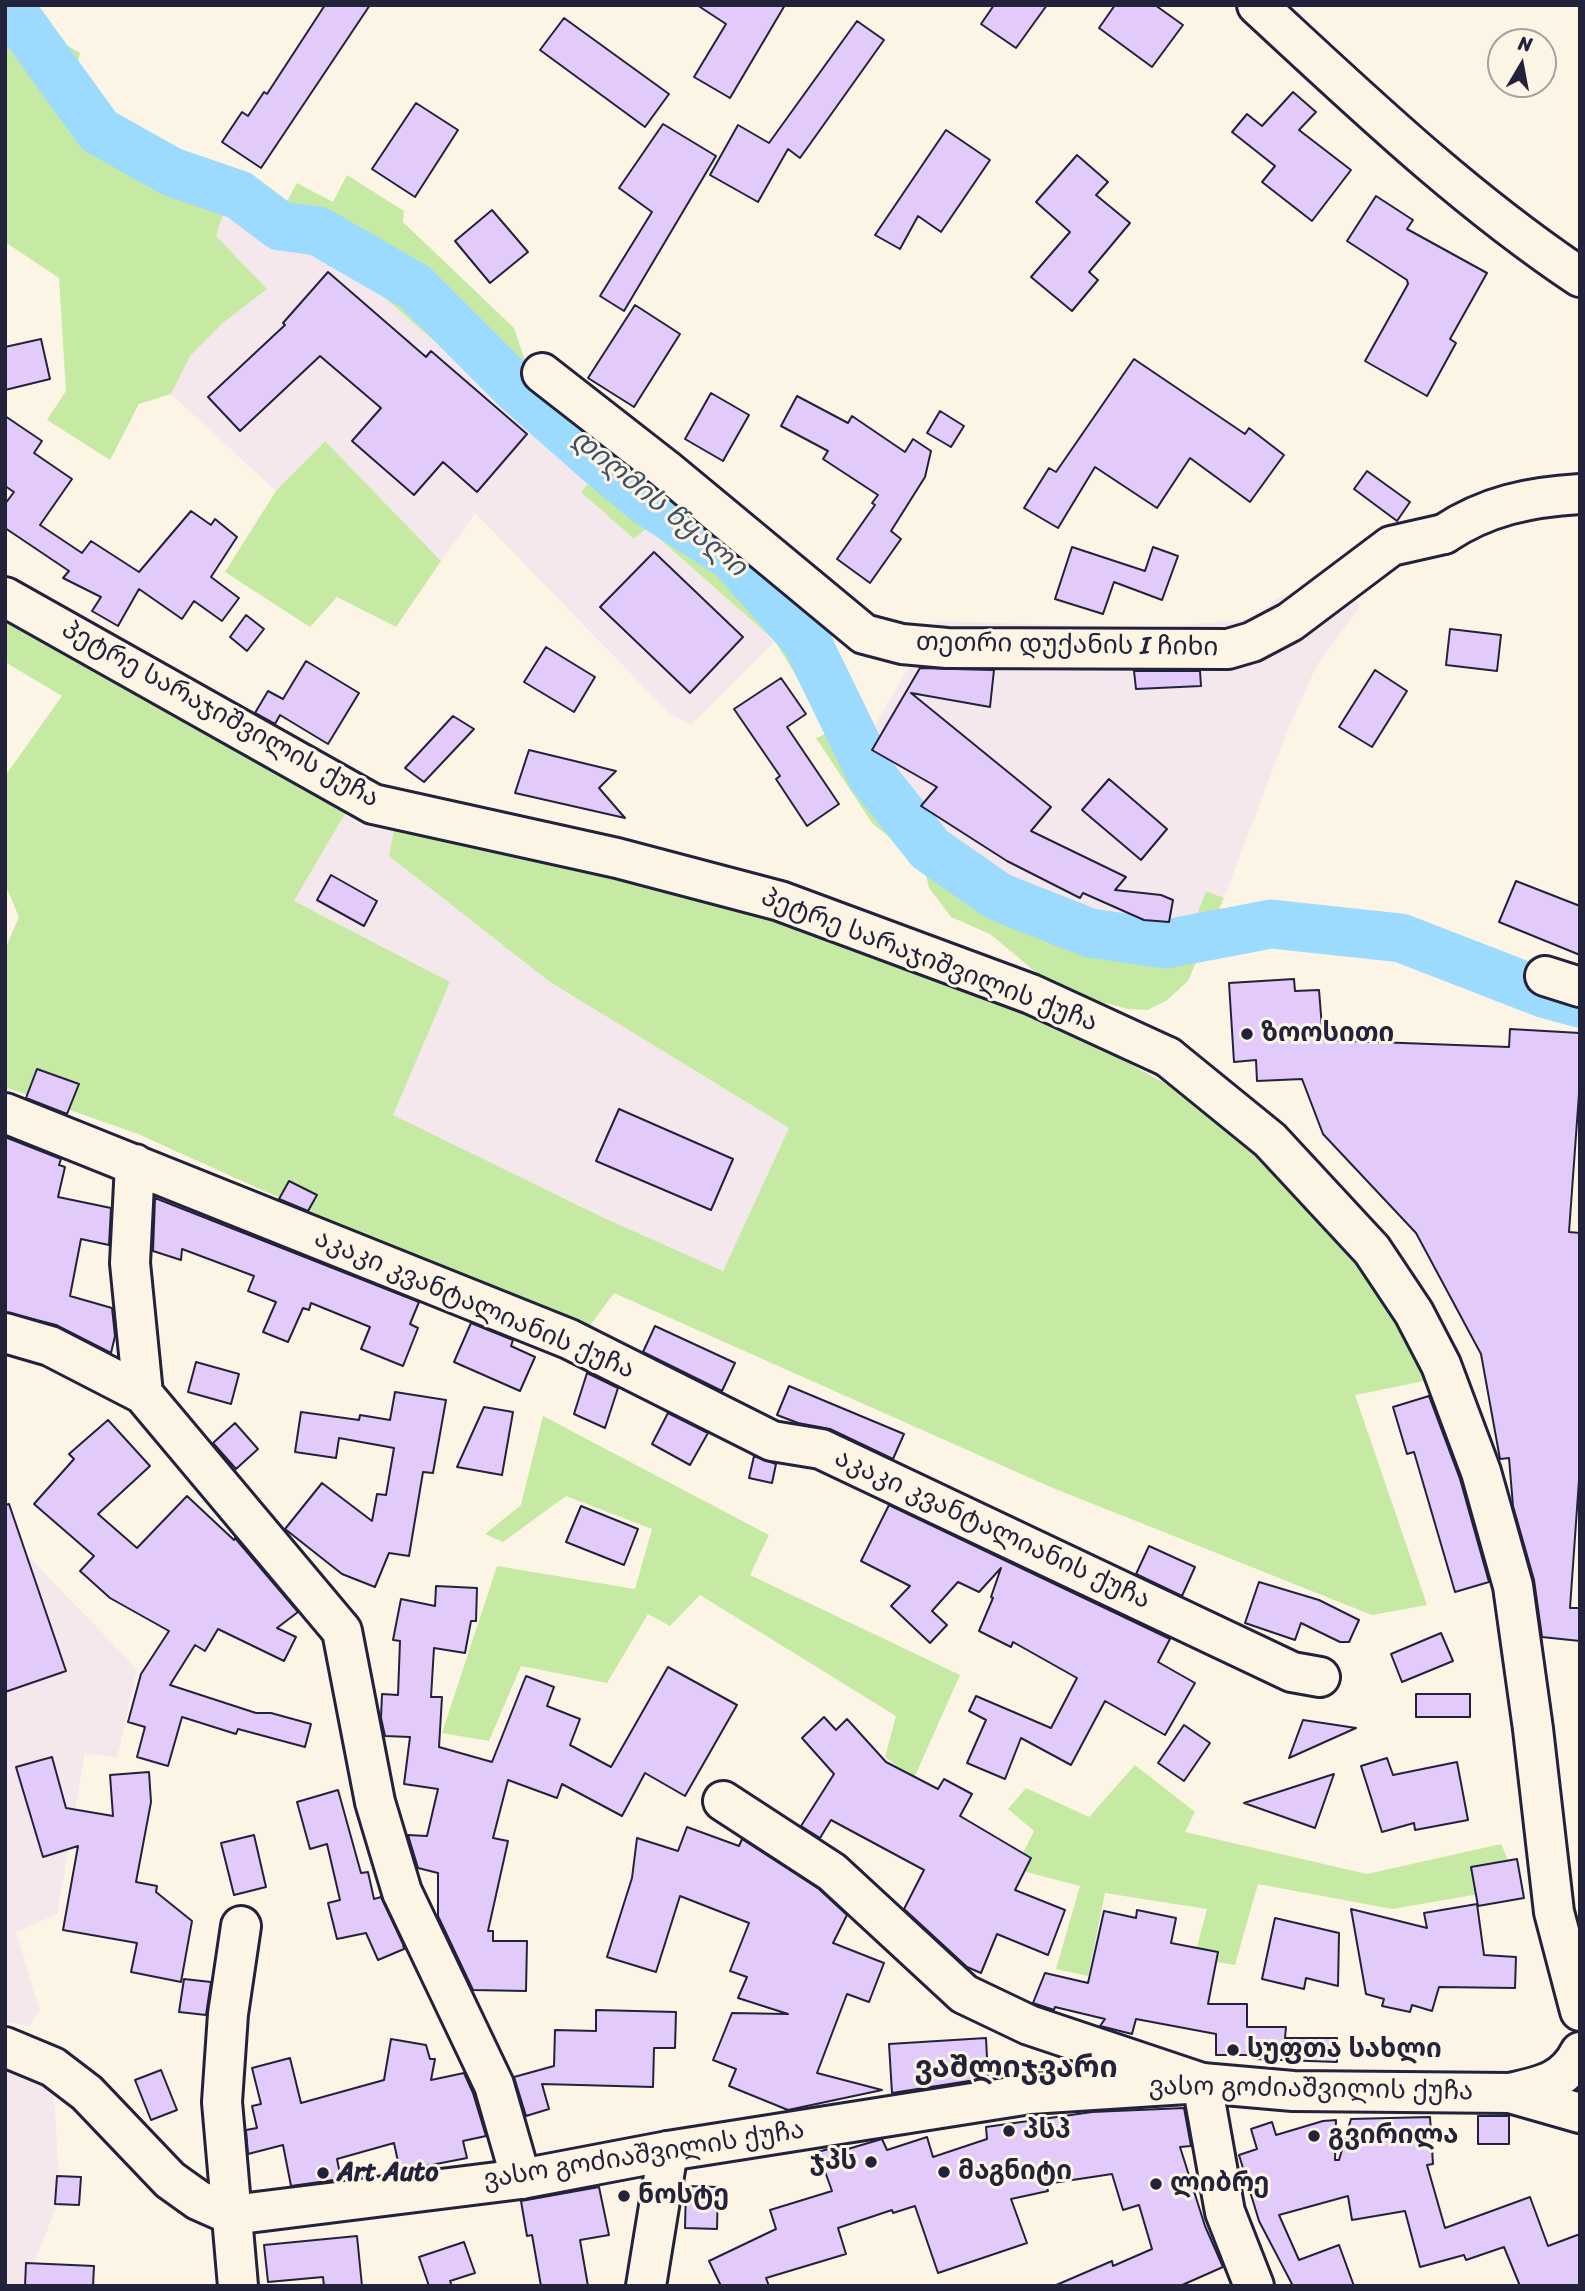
<!DOCTYPE html>
<html>
<head>
<meta charset="utf-8">
<style>
	body { margin:0 }
	#map { position:relative; width:1585px; height:2291px; overflow:hidden; background:#fcf5e5; font-family:Sriracha,sans-serif }
	canvas { display:block }
	.frame { position:absolute; inset:0; border:7px solid #22223b; pointer-events:none }
	.north { position:absolute; left:1487px; top:28px; width:70px; height:70px; box-sizing:border-box; background:#fcf5e5; border:2px solid #a5a1a1; border-radius:50%; rotate:10deg; font-size:19px; font-weight:700; line-height:28px; text-align:center; color:#22223b }
	.north::after { content:''; display:block; margin:auto; width:24px; height:32px; background:#22223b; clip-path:polygon(50% 0,100% 100%,50% 72%,0 100%) }
</style>
</head>
<body>
<div id="map">
<canvas width="1585" height="2291"></canvas>
<div class="frame"></div>
<div class="north">N</div>
</div>
<script>
const c = document.querySelector('canvas').getContext('2d');
c.lineJoin = 'round';
function paint(path, color) { c.fillStyle = color; c.fill(path, 'evenodd'); }
function stroke(path, color, width, dash) { c.strokeStyle = color; c.lineWidth = width; c.lineCap = dash ? 'butt' : 'round'; c.setLineDash(dash || []); c.stroke(path); }
function drawText(font, color, halo, rows, align = 'center') {
  c.font = font + ' Sriracha,"Noto Sans Georgian",sans-serif'; c.lineWidth = 6; c.setLineDash([]); c.textBaseline = 'middle'; c.strokeStyle = halo; c.fillStyle = color; for (const [text, x, y, turn = 0] of rows) {
    c.save(); c.translate(x, y); c.rotate((+turn || 0) * Math.PI / 180); c.textAlign = isNaN(turn) ? turn : align; if (halo) c.strokeText(text, 0, 0); c.fillText(text, 0, 0); c.restore();
  }
}
const built = new Path2D(`
	M 223,214 L 337,256 L 592,480 L 582,493 L 634,539 L 646,528 L 775,641 L 691,725 L 670,714 L 475,513 L 441,561 L 325,441 L 276,491 L 171,394 L 190,356 L 223,323 L 267,289 L 216,236 Z
	M 1340,569 L 1349,592 L 1360,606 L 1317,665 L 1288,729 L 1224,898 L 1206,891 L 1196,917 L 1181,927 L 1118,923 L 1053,908 L 916,814 L 901,784 L 885,775 L 866,740 L 936,621 L 1151,628 L 1252,619 L 1275,600 Z
	M 347,810 L 395,824 L 389,856 L 550,982 L 789,1128 L 723,1271 L 602,1217 L 392,1115 L 450,982 L 294,901 Z
	M 5,1532 L 137,1669 L 117,1758 L 85,1753 L 57,1914 L 16,1932 L 40,2011 L 29,2026 L 5,2022 Z
	M 5,2053 L 53,2076 L 60,2198 L 25,2286 L 5,2286 Z`);
const green = new Path2D(`
	M 5,5 L 29,5 L 50,35 L 80,53 L 74,79 C 84,92 94,110 107,121 C 160,165 227,172 286,203 L 297,183 L 333,202 L 347,175 L 404,211 L 403,222 L 514,328 L 528,369 L 807,601 L 798,609 L 817,636 L 885,775 L 901,784 L 916,814 L 1053,908 L 1118,923 L 1181,927 L 1196,917 L 1206,891 L 1224,898 L 1188,981 L 1166,1001 L 1147,1010 L 1128,1009 L 1095,1000 L 1038,974 L 990,934 L 951,917 L 929,888 L 924,866 L 872,823 L 816,738 L 830,732 L 775,641 L 647,528 L 634,539 L 581,492 L 592,479 L 337,256 L 223,214 L 216,236 L 267,289 L 223,323 L 190,356 L 171,394 L 139,404 L 110,460 L 47,420 L 66,391 L 59,278 L 5,242 Z
	M 325,441 L 441,561 L 396,627 L 337,597 L 310,627 L 225,572 L 276,491 Z
	M 5,609 L 347,810 L 294,901 L 450,982 L 393,1115 L 602,1217 L 723,1271 L 789,1128 L 550,982 L 389,856 L 395,824 L 758,905 L 1062,1026 L 1184,1094 L 1238,1139 L 1328,1223 L 1386,1295 L 1434,1379 L 1355,1395 L 1427,1605 L 1372,1615 L 1048,1486 L 614,1293 L 583,1335 L 138,1134 L 5,1087 L 5,949 L 19,917 L 5,884 L 5,776 L 62,696 L 5,662 Z
	M 543,1416 L 769,1535 L 750,1575 L 960,1675 L 914,1778 L 885,1757 L 896,1716 L 700,1595 L 670,1626 L 648,1614 L 607,1683 L 521,1666 L 489,1741 L 442,1733 L 497,1566 L 635,1589 L 652,1529 L 566,1496 L 503,1542 L 485,1534 L 521,1505 Z
	M 1135,1765 L 1195,1812 L 1185,1832 L 1367,1874 L 1501,1844 L 1520,1887 L 1392,1909 L 1258,1884 L 1235,1965 L 1194,1958 L 1207,1909 L 1105,1893 L 1088,1976 L 1056,1969 L 1080,1886 L 1015,1869 L 1034,1831 L 1008,1809 L 1026,1788 L 1089,1817 Z`);
const river = new Path2D(`
	M 8,5 L 99,131 L 172,172 L 239,195 L 280,226 L 318,231 L 415,287 L 518,390 L 596,459 L 648,502 L 733,557 L 806,640 L 872,776 L 930,849 L 999,897 L 1090,933 L 1166,944 L 1271,924 L 1401,938 L 1543,993 L 1580,1003`);
const building = new Path2D(`
	M 325,5 L 370,5 L 261,168 L 222,142 L 242,112 L 248,116 L 264,92 L 267,94 Z
	M 697,5 L 785,5 L 730,98 L 694,77 L 726,24 Z
	M 994,5 L 1047,5 L 1016,48 L 981,24 Z
	M 1115,5 L 1155,5 L 1183,25 L 1152,67 L 1099,28 Z
	M 564,18 L 669,94 L 645,127 L 540,50 Z
	M 857,21 L 884,40 L 800,158 L 788,149 L 758,202 L 710,175 L 738,125 L 769,143 Z
	M 1293,92 L 1316,112 L 1299,130 L 1351,170 L 1312,221 L 1262,182 L 1275,166 L 1232,132 L 1247,114 L 1262,126 Z
	M 416,103 L 458,130 L 415,197 L 372,169 Z
	M 663,124 L 716,156 L 624,311 L 600,296 L 652,212 L 619,188 Z
	M 946,130 L 990,160 L 941,232 L 918,216 L 900,249 L 875,235 Z
	M 1077,155 L 1108,182 L 1096,195 L 1130,223 L 1089,272 L 1098,280 L 1072,311 L 1031,277 L 1070,232 L 1036,202 Z
	M 1376,196 L 1413,220 L 1407,229 L 1487,273 L 1450,339 L 1456,343 L 1427,396 L 1365,361 L 1408,284 L 1407,280 L 1347,241 Z
	M 492,210 L 528,252 L 490,283 L 455,241 Z
	M 328,272 L 426,357 L 431,351 L 527,434 L 477,492 L 443,462 L 414,495 L 352,441 L 381,408 L 320,356 L 240,431 L 208,397 L 285,325 L 283,323 Z
	M 635,305 L 680,334 L 634,407 L 588,378 Z
	M 41,339 L 50,379 L 5,390 L 5,347 Z
	M 1134,359 L 1245,434 L 1249,428 L 1284,455 L 1250,502 L 1190,458 L 1157,508 L 1095,467 L 1058,528 L 1024,508 L 1049,468 L 1056,472 Z
	M 711,393 L 749,415 L 723,461 L 685,439 Z
	M 797,396 L 848,423 L 852,416 L 905,452 L 913,439 L 931,451 L 925,477 L 891,531 L 901,539 L 870,583 L 837,559 L 875,505 L 872,503 L 878,495 L 823,459 L 828,451 L 781,426 Z
	M 940,411 L 964,426 L 951,447 L 927,433 Z
	M 5,416 L 42,441 L 34,453 L 72,479 L 40,525 L 82,553 L 91,541 L 139,572 L 191,511 L 211,525 L 215,519 L 237,537 L 211,577 L 239,598 L 222,621 L 194,601 L 182,619 L 139,589 L 118,626 L 92,611 L 101,597 L 63,578 L 69,571 L 5,528 L 5,504 L 14,492 L 5,486 Z
	M 1367,471 L 1410,502 L 1397,521 L 1354,489 Z
	M 1072,547 L 1145,571 L 1153,547 L 1178,556 L 1162,600 L 1114,582 L 1103,614 L 1055,599 Z
	M 654,552 L 743,637 L 690,693 L 600,607 Z
	M 246,615 L 264,629 L 247,651 L 230,637 Z
	M 1450,629 L 1501,635 L 1497,671 L 1446,665 Z
	M 546,647 L 595,677 L 574,712 L 524,682 Z
	M 306,661 L 359,693 L 328,744 L 280,715 L 275,724 L 255,713 L 268,691 L 283,699 Z
	M 920,668 L 994,670 L 990,707 L 911,693 L 1051,807 L 1031,831 L 1126,877 L 1115,890 L 1161,895 L 1173,900 L 1169,922 L 1144,920 L 1083,893 L 1080,898 L 1007,861 L 921,806 L 937,787 L 872,750 Z
	M 1375,670 L 1407,691 L 1372,747 L 1339,727 Z
	M 1134,671 L 1200,671 L 1201,686 L 1136,689 Z
	M 781,678 L 806,714 L 787,727 L 839,804 L 807,826 L 776,779 L 780,776 L 734,709 Z
	M 453,716 L 474,729 L 424,782 L 405,768 Z
	M 529,750 L 616,771 L 599,788 L 625,818 L 515,793 Z
	M 1109,779 L 1167,829 L 1141,860 L 1082,810 Z
	M 331,875 L 377,901 L 364,926 L 317,900 Z
	M 1516,881 L 1580,906 L 1580,955 L 1499,922 Z
	M 1294,979 L 1295,991 L 1319,990 L 1323,1040 L 1509,1047 L 1510,1029 L 1580,1033 L 1580,1080 L 1569,1232 L 1580,1233 L 1580,1466 L 1570,1608 L 1580,1608 L 1580,1641 L 1542,1637 L 1534,1580 L 1513,1506 L 1509,1458 L 1500,1459 L 1481,1354 L 1416,1233 L 1323,1134 L 1302,1079 L 1257,1081 L 1256,1060 L 1234,1062 L 1229,983 Z
	M 37,1069 L 79,1084 L 67,1114 L 26,1098 Z
	M 619,1109 L 733,1159 L 711,1210 L 596,1161 Z
	M 5,1137 L 61,1159 L 59,1165 L 65,1167 L 58,1197 L 111,1208 L 109,1245 L 81,1239 L 70,1296 L 112,1308 L 115,1336 L 111,1353 L 56,1325 L 5,1312 Z
	M 289,1181 L 317,1195 L 308,1211 L 279,1199 Z
	M 155,1198 L 419,1302 L 410,1324 L 418,1328 L 403,1366 L 361,1349 L 370,1327 L 311,1303 L 309,1310 L 303,1308 L 288,1342 L 263,1332 L 276,1302 L 248,1291 L 254,1276 L 182,1249 L 181,1260 L 153,1251 Z
	M 471,1323 L 513,1340 L 511,1346 L 535,1357 L 520,1391 L 454,1362 Z
	M 655,1326 L 735,1363 L 722,1391 L 643,1352 Z
	M 196,1362 L 239,1374 L 231,1404 L 188,1392 Z
	M 587,1373 L 618,1388 L 605,1428 L 574,1414 Z
	M 789,1386 L 904,1434 L 893,1459 L 830,1429 L 798,1423 L 777,1415 Z
	M 395,1392 L 446,1400 L 433,1473 L 423,1472 L 409,1556 L 389,1553 L 375,1587 L 342,1574 L 285,1529 L 322,1483 L 372,1521 L 377,1494 L 386,1495 L 394,1448 L 339,1438 L 336,1458 L 295,1452 L 301,1412 L 359,1420 L 360,1415 L 390,1420 Z
	M 1429,1396 L 1460,1479 L 1489,1582 L 1455,1592 L 1414,1452 L 1407,1454 L 1393,1407 Z
	M 484,1407 L 513,1412 L 502,1475 L 457,1467 Z
	M 668,1413 L 708,1433 L 690,1465 L 652,1444 Z
	M 108,1420 L 150,1466 L 98,1514 L 137,1548 L 187,1496 L 234,1540 L 235,1538 L 298,1612 L 277,1628 L 296,1637 L 284,1661 L 218,1629 L 205,1651 L 195,1645 L 170,1685 L 256,1713 L 271,1713 L 311,1724 L 305,1747 L 238,1729 L 236,1734 L 182,1717 L 168,1766 L 137,1757 L 145,1727 L 128,1722 L 141,1674 L 169,1631 L 110,1598 L 80,1571 L 94,1556 L 34,1504 L 74,1459 L 69,1454 Z
	M 235,1423 L 258,1449 L 236,1469 L 213,1443 Z
	M 754,1456 L 776,1464 L 772,1483 L 749,1478 Z
	M 9,1504 L 66,1671 L 5,1692 L 5,1505 Z
	M 889,1505 L 1170,1639 L 1158,1662 L 1195,1683 L 1165,1735 L 1105,1701 L 1071,1765 L 1021,1738 L 1005,1779 L 967,1763 L 986,1720 L 969,1711 L 976,1696 L 1051,1728 L 1077,1678 L 1013,1642 L 1011,1647 L 979,1631 L 993,1598 L 991,1597 L 1001,1568 L 979,1592 L 958,1582 L 932,1611 L 947,1625 L 930,1643 L 891,1606 L 910,1586 L 861,1561 Z
	M 581,1506 L 638,1529 L 624,1565 L 566,1542 Z
	M 1149,1546 L 1195,1567 L 1182,1596 L 1136,1574 Z
	M 1259,1582 L 1319,1600 L 1359,1620 L 1349,1642 L 1340,1642 L 1301,1623 L 1295,1640 L 1245,1623 Z
	M 436,1586 L 477,1588 L 476,1621 L 471,1621 L 465,1653 L 434,1648 L 431,1697 L 442,1697 L 439,1747 L 492,1762 L 526,1676 L 554,1687 L 547,1706 L 580,1719 L 570,1745 L 611,1767 L 668,1667 L 737,1705 L 685,1796 L 645,1773 L 622,1816 L 562,1784 L 557,1798 L 508,1780 L 493,1838 L 508,1841 L 488,1931 L 493,1931 L 493,1941 L 527,1941 L 526,1991 L 473,1990 L 438,1916 L 438,1873 L 418,1868 L 408,1835 L 427,1836 L 438,1789 L 404,1784 L 410,1737 L 385,1736 L 381,1718 L 382,1694 L 398,1695 L 400,1641 L 393,1640 L 401,1599 L 435,1606 Z
	M 1441,1633 L 1453,1661 L 1402,1682 L 1391,1654 Z
	M 1416,1694 L 1470,1694 L 1470,1717 L 1416,1717 Z
	M 824,1717 L 836,1730 L 847,1719 L 886,1762 L 938,1789 L 944,1779 L 972,1794 L 960,1816 L 1031,1858 L 1015,1890 L 1065,1910 L 1048,1955 L 997,1934 L 981,1973 L 967,1967 L 904,1909 L 924,1870 L 831,1820 L 820,1838 L 801,1826 L 834,1774 L 802,1738 Z
	M 1303,1720 L 1356,1728 L 1289,1758 Z
	M 1184,1725 L 1210,1743 L 1184,1781 L 1158,1763 Z
	M 52,1757 L 66,1808 L 113,1816 L 110,1775 L 149,1772 L 151,1802 L 136,1882 L 157,1886 L 156,1892 L 192,1921 L 181,1982 L 131,1972 L 137,1943 L 63,1930 L 78,1846 L 43,1857 L 16,1767 Z
	M 1387,1758 L 1393,1775 L 1457,1762 L 1468,1820 L 1415,1830 L 1414,1823 L 1382,1832 L 1361,1766 Z
	M 1334,1774 L 1315,1828 L 1244,1803 Z
	M 338,1790 L 361,1873 L 368,1872 L 374,1899 L 381,1897 L 403,1944 L 404,1949 L 378,1960 L 366,1933 L 337,1939 L 328,1903 L 340,1900 L 327,1844 L 310,1849 L 297,1802 Z
	M 687,1827 L 739,1846 L 742,1839 L 819,1889 L 847,1915 L 833,1943 L 884,1963 L 869,2002 L 847,1994 L 817,2073 L 882,2090 L 788,2110 L 729,2086 L 736,2069 L 713,2060 L 732,2013 L 788,2014 L 738,1998 L 747,1977 L 730,1971 L 749,1923 L 680,1896 L 656,1972 L 607,1957 L 632,1878 L 637,1838 L 678,1851 Z
	M 254,1835 L 266,1887 L 234,1895 L 221,1843 Z
	M 1517,1859 L 1524,1898 L 1478,1906 L 1471,1867 Z
	M 1477,1904 L 1484,1955 L 1516,1957 L 1515,1988 L 1439,1987 L 1432,2011 L 1412,2005 L 1410,2012 L 1382,2006 L 1384,1999 L 1366,1994 L 1351,1909 L 1427,1928 L 1424,1913 Z
	M 1137,1910 L 1176,1918 L 1171,1943 L 1218,1952 L 1208,2004 L 1247,2004 L 1247,2027 L 1286,2027 L 1285,2038 L 1337,2038 L 1337,2062 L 1254,2059 L 1254,2055 L 1216,2055 L 1216,2034 L 1136,2019 L 1132,2034 L 1100,2026 L 1105,2019 L 1055,2007 L 1054,2010 L 1033,2003 L 1045,1973 L 1088,1983 L 1104,1911 L 1136,1918 Z
	M 1275,1918 L 1339,1933 L 1338,1986 L 1306,1978 L 1304,1989 L 1262,1979 Z
	M 184,1979 L 211,1982 L 206,2015 L 179,2012 Z
	M 596,2010 L 676,2012 L 675,2048 L 654,2048 L 653,2087 L 542,2084 L 549,2109 L 526,2116 L 514,2077 L 554,2066 L 555,2030 L 596,2031 Z
	M 986,2038 L 988,2078 L 892,2093 L 889,2044 Z
	M 391,2039 L 426,2045 L 430,2059 L 435,2059 L 431,2080 L 464,2073 L 473,2093 L 486,2136 L 463,2141 L 467,2158 L 400,2171 L 394,2143 L 337,2159 L 341,2179 L 291,2186 L 283,2145 L 248,2154 L 246,2130 L 257,2128 L 252,2106 L 261,2104 L 252,2068 L 290,2058 L 301,2103 L 384,2080 Z
	M 161,2070 L 177,2110 L 151,2120 L 135,2080 Z
	M 1184,2108 L 1191,2146 L 1180,2147 L 1205,2226 L 1223,2267 L 1180,2286 L 1054,2286 L 1112,2261 L 1113,2266 L 1152,2249 L 1139,2205 L 1123,2210 L 1112,2174 L 1046,2184 L 1048,2191 L 1011,2199 L 1027,2243 L 938,2273 L 915,2206 L 893,2213 L 892,2210 L 838,2228 L 846,2254 L 766,2278 L 769,2286 L 721,2286 L 709,2261 L 776,2229 L 770,2210 L 832,2191 L 818,2152 L 835,2147 L 839,2146 L 841,2151 L 882,2139 L 887,2150 L 927,2137 L 933,2157 L 987,2139 L 986,2127 L 1092,2112 Z
	M 1478,2116 L 1509,2116 L 1509,2144 L 1478,2144 Z
	M 1430,2117 L 1433,2164 L 1427,2165 L 1445,2228 L 1530,2197 L 1548,2246 L 1580,2234 L 1580,2286 L 1520,2286 L 1504,2247 L 1466,2260 L 1464,2255 L 1420,2267 L 1405,2211 L 1352,2220 L 1348,2196 L 1279,2215 L 1299,2260 L 1339,2245 L 1354,2286 L 1293,2286 L 1259,2221 L 1239,2155 L 1257,2149 L 1251,2129 L 1272,2122 L 1276,2135 L 1323,2121 L 1336,2120 L 1335,2160 L 1339,2160 L 1351,2119 Z
	M 57,2176 L 81,2177 L 79,2205 L 55,2204 Z
	M 686,2186 L 718,2187 L 717,2229 L 685,2228 Z
	M 599,2187 L 609,2235 L 580,2240 L 588,2286 L 541,2286 L 532,2235 L 527,2236 L 521,2201 Z
	M 357,2236 L 362,2286 L 324,2286 L 323,2277 L 268,2282 L 264,2245 Z
	M 464,2242 L 475,2273 L 450,2281 L 452,2286 L 429,2286 L 419,2257 Z
	M 26,2263 L 94,2266 L 93,2286 L 25,2286 Z`);
const minor = new Path2D(`
	M 1257,5 C 1361,101 1462,198 1580,277
	M 542,373 L 665,469 L 864,634 L 902,644 L 947,648 L 1228,649 L 1252,642 L 1290,622 L 1391,546 L 1444,534
	M 5,597 L 373,804 L 617,858 L 780,901 L 1031,994 L 1168,1057
	M 1545,976 L 1580,987
	M 5,1113 L 569,1339 L 772,1441 L 821,1449 L 1292,1672 L 1320,1677
	M 135,1164 L 130,1263 L 143,1394 L 342,1631 L 375,1802 L 402,1892 L 494,2085 L 521,2179
	M 5,1333 L 50,1346 L 143,1394
	M 723,1801 L 832,1872 L 964,1994 L 1029,2025 L 1202,2083 L 1225,2212 L 1254,2286
	M 238,2286 L 222,2102 L 228,2014 L 241,1926
	M 646,2286 L 668,2151`);
const major = new Path2D(`
	M 1444,534 C 1486,506 1529,497 1580,494
	M 1168,1057 L 1270,1140 L 1372,1250 L 1414,1313 L 1441,1365 L 1481,1472 L 1513,1586 L 1533,1729 L 1554,1912 L 1580,2011
	M 5,2047 L 53,2067 L 87,2093 L 170,2180 L 198,2200 L 232,2215 L 521,2179 L 668,2151 L 1030,2094 L 1202,2083 L 1293,2091 L 1510,2093 L 1580,2113
	M 1510,2093 C 1541,2086 1565,2082 1580,2052`);
const markers = [
	[1247,1034,7,"#22223b"],
	[1233,2050,7,"#22223b"],
	[1009,2131,7,"#22223b"],
	[1314,2136,7,"#22223b"],
	[871,2162,7,"#22223b"],
	[944,2172,7,"#22223b"],
	[323,2173,7,"#22223b"],
	[1156,2184,7,"#22223b"],
	[624,2196,7,"#22223b"]
];
const streetNames = [
	["თეთრი დუქანის I ჩიხი",1067,646,1],
	["პეტრე სარაჯიშვილის ქუჩა",220,715,29],
	["პეტრე სარაჯიშვილის ქუჩა",929,961,21],
	["აკაკი კვანტალიანის ქუჩა",474,1305,23],
	["აკაკი კვანტალიანის ქუჩა",992,1530,25],
	["ვასო გოძიაშვილის ქუჩა",1311,2090,1],
	["ვასო გოძიაშვილის ქუჩა",644,2156,-9]
];
const poiNames = [
	["ზოოსითი",1261,1034],
	["სუფთა სახლი",1247,2050],
	["პსპ",1023,2131],
	["გვირილა",1328,2136],
	["ჯპს",857,2162,"right"],
	["მაგნიტი",958,2172],
	["Art Auto",337,2173],
	["ლიბრე",1170,2184],
	["ნოსტე",638,2196]
];
const waterNames = [
	["დიღმის წყალი",658,504,39]
];
const quarterNames = [
	["ვაშლიჯვარი",1016,2069]
];
paint(built, '#f4e8ec');
paint(green, '#c6eaa3');
stroke(river, '#9cdbfd', 49);
paint(building, '#e2cafb');
stroke(building, '#22223b', 2);
stroke(minor, '#22223b', 44);
stroke(major, '#22223b', 44);
stroke(minor, '#fcf5e5', 38);
stroke(major, '#fcf5e5', 38);
for (const [x, y, r, color] of markers) { const dot = new Path2D(); dot.arc(x, y, r, 0, 2 * Math.PI); c.fillStyle = color; c.fill(dot); stroke(dot, '#fcf5e5', 2.5); }
drawText('26px', '#22223b', '#fcf5e5', streetNames);
drawText('bold 26px', '#22223b', '#fcf5e5', poiNames, 'left');
drawText('italic 28px', '#40506c', '#fcf5e5', waterNames);
drawText('bold 30px', '#22223b', '#fcf5e5', quarterNames);
</script>
</body>
</html>
